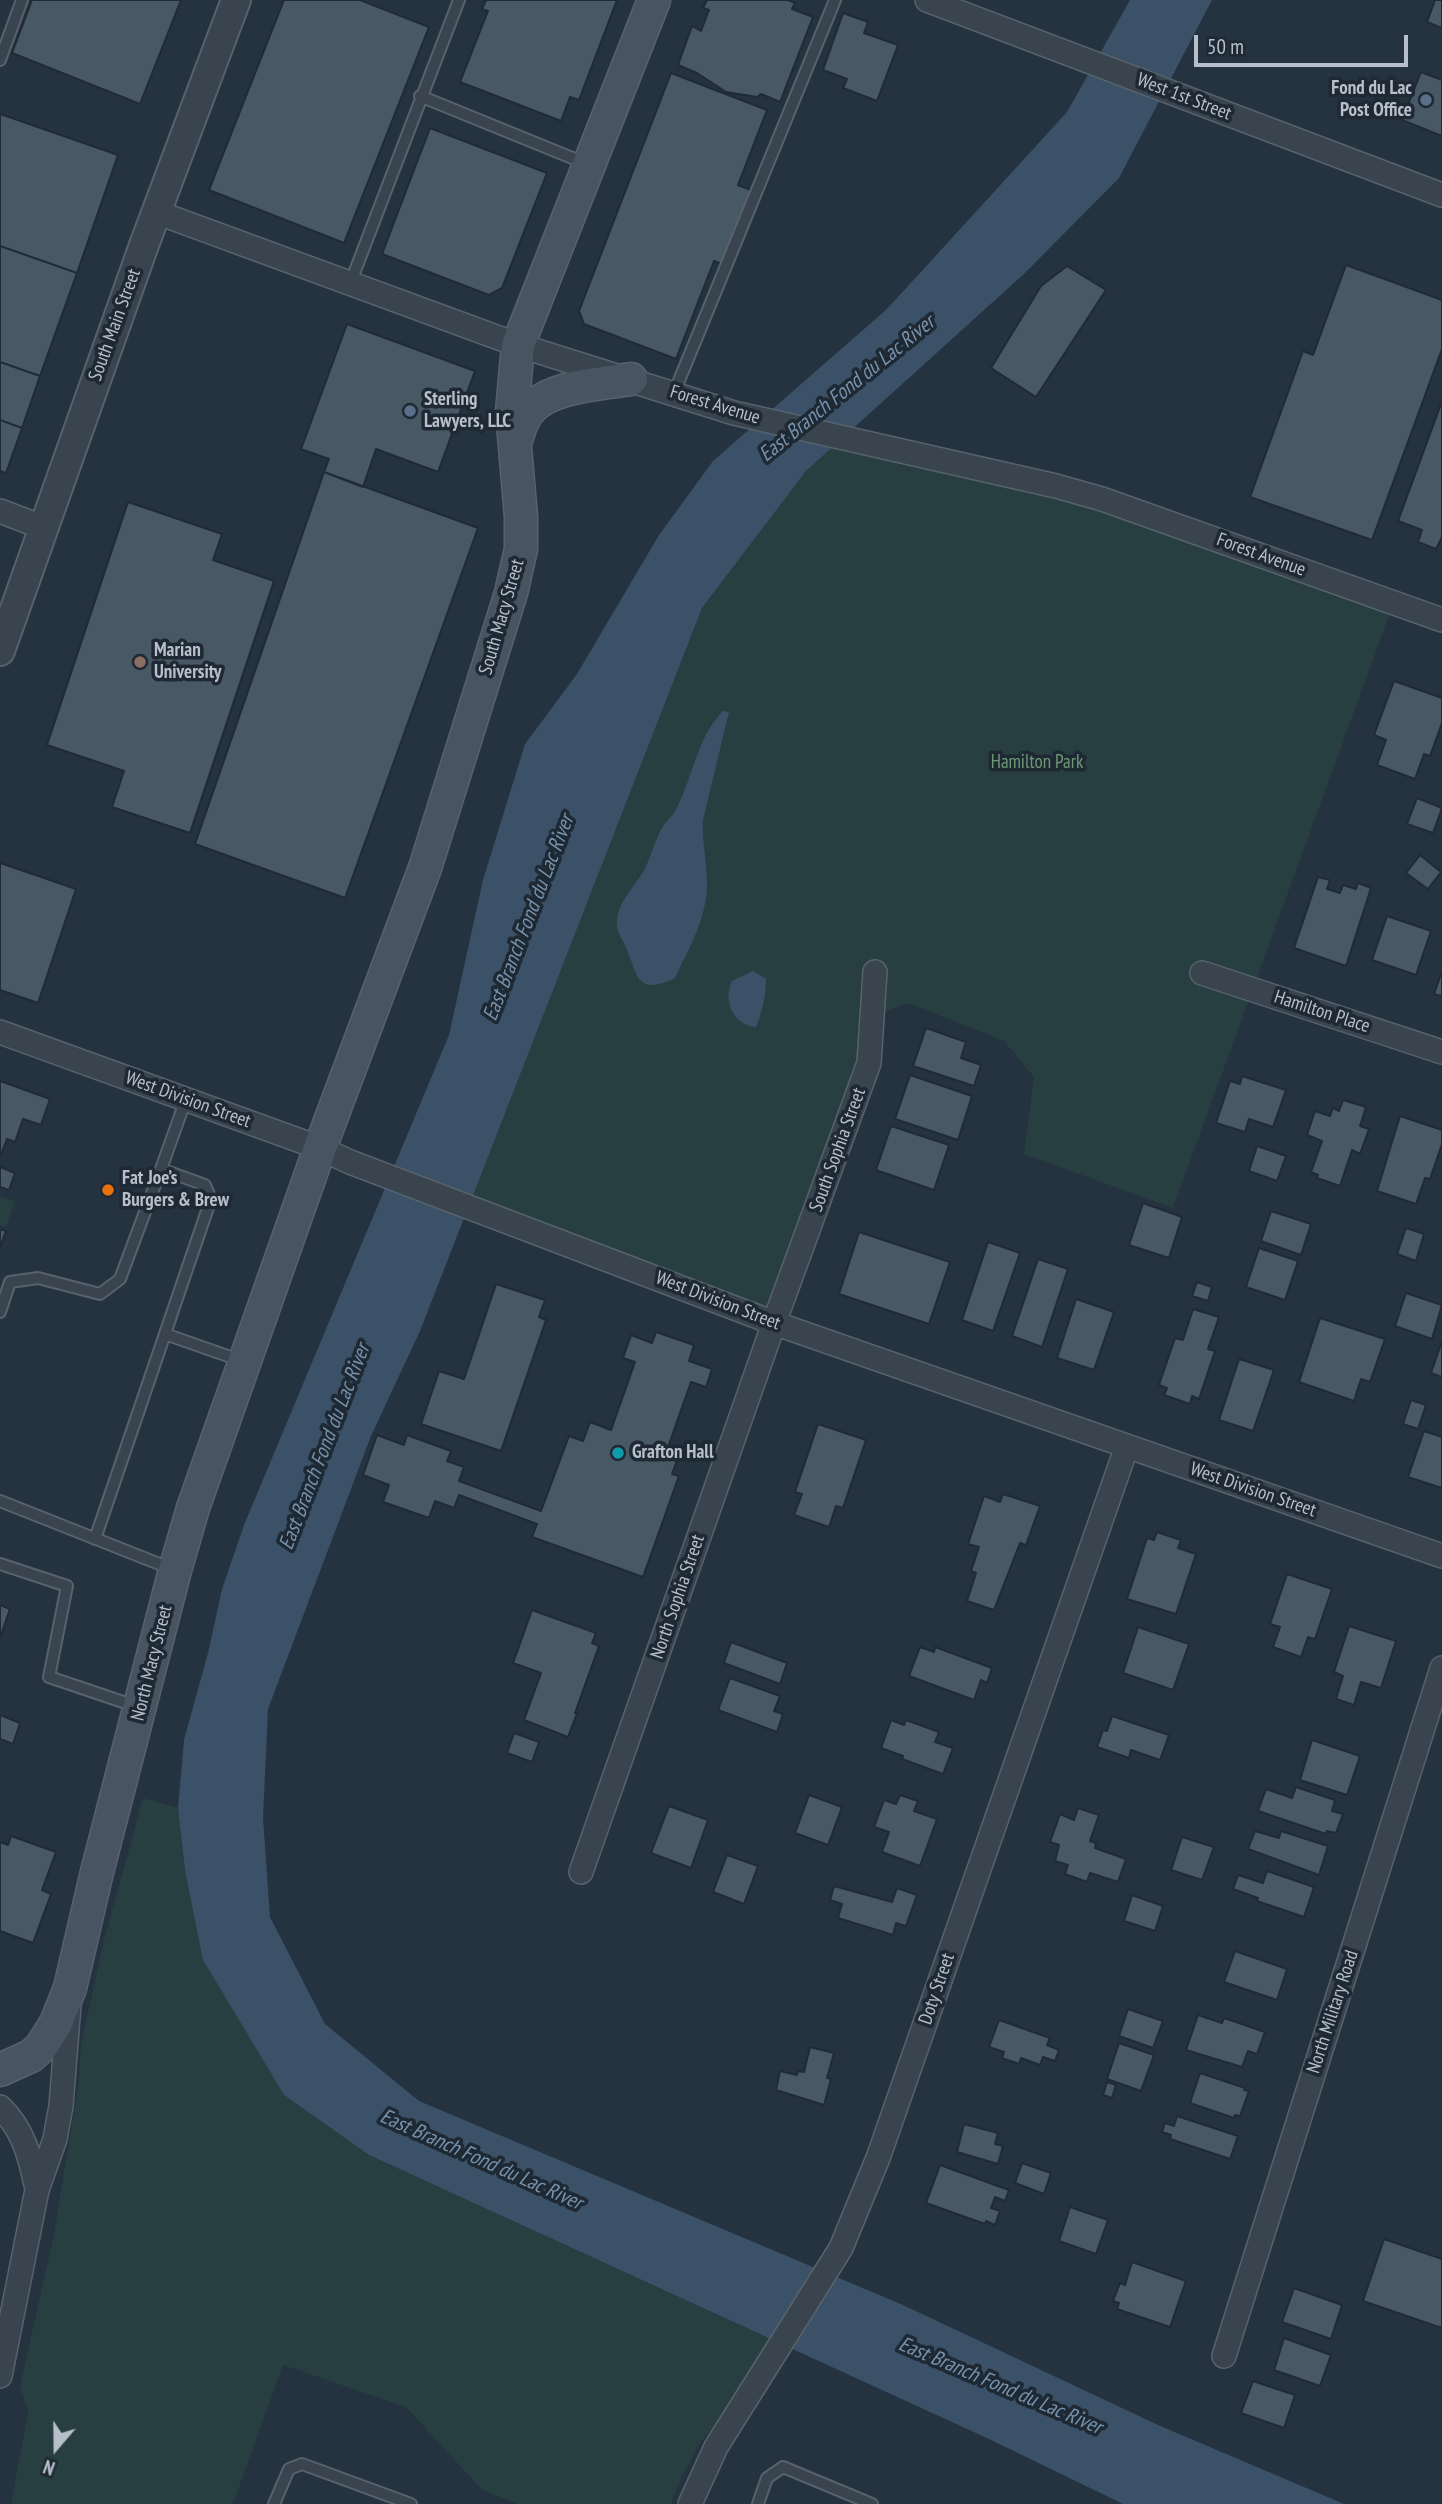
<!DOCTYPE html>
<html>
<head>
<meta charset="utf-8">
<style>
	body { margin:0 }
	#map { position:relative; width:1442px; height:2504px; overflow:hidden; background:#25323f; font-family:"PT Sans Narrow",sans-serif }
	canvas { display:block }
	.north { position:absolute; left:21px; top:2413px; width:70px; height:70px; -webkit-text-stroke:5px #1e2934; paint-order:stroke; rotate:200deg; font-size:19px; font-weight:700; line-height:28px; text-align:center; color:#b6bfca }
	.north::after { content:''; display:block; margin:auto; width:24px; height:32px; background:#b6bfca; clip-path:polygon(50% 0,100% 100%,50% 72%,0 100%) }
	.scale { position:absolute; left:1194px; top:35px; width:214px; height:32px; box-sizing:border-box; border:4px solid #b6bfca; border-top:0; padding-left:9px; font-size:21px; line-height:24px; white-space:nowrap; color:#b6bfca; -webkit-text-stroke:5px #1e2934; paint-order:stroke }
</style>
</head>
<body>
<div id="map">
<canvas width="1442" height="2504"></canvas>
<div class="north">N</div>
<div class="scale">50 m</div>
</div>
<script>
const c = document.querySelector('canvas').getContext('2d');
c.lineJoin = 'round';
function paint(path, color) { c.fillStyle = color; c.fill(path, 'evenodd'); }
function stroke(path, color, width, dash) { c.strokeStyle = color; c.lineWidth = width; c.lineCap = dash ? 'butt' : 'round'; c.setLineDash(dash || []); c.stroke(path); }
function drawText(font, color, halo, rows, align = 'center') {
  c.font = font + ' "PT Sans Narrow",sans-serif'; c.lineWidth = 7; c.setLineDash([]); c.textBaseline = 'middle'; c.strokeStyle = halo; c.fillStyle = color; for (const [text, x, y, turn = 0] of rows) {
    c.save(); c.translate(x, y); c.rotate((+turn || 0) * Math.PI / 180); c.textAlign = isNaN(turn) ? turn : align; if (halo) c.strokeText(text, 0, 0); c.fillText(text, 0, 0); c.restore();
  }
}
const green = new Path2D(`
	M 842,439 L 1056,486 L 1394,602 L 1173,1208 L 1024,1154 L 1034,1077 L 1004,1041 L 908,1003 L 872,1016 L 774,1323 L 467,1205 L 702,608 L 806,471 Z
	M 0,1196 L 15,1201 L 6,1227 L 0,1225 Z
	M 143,1798 L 178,1808 L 185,1871 L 284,2095 L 369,2155 L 781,2344 L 700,2443 L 680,2481 L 671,2504 L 518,2504 L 482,2490 L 406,2407 L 283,2365 L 233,2504 L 11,2504 L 28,2412 L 20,2386 L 54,2234 L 78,2087 L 81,2044 L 104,1940 Z`);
const water = new Path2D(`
	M 1130,0 L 1212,0 L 1119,178 L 1025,273 L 806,471 L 702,608 L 420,1331 L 371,1436 L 268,1709 L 263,1818 L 270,1917 L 325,2024 L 419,2101 L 903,2305 L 1158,2425 L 1344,2504 L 1123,2504 L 989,2439 L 369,2155 L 284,2095 L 203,1960 L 185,1870 L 178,1808 L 184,1740 L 208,1653 L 222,1589 L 244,1525 L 449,1035 L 483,880 L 525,744 L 577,674 L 659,535 L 713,461 L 887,309 L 1067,112 Z
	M 723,711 L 729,712 L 703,820 C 702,842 707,863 707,886 C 706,920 689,948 675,978 C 637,996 638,977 626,947 C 621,936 615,931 617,918 C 620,900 634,887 643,872 C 651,858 654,842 662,828 C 665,822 672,817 675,811 C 693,779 696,738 723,711 Z
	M 753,971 L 766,979 C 766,994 762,1013 756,1027 C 734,1026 722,1000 732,981 Z`);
const building = new Path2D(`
	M 32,0 L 181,0 L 140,104 L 12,53 Z
	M 284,0 L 360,0 L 429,27 L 344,243 L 209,190 Z
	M 486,0 L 617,0 L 579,100 L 570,97 L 561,121 L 460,82 L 488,11 L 482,9 Z
	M 707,0 L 788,0 L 795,3 L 792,9 L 813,17 L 780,102 L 761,94 L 757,97 L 726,92 L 697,73 L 678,65 L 692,26 L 701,31 L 709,10 L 703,8 Z
	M 1435,0 L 1442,0 L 1442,28 L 1427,22 Z
	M 843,13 L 868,22 L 864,33 L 898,45 L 877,101 L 843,88 L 847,79 L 823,70 Z
	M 1421,72 L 1442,80 L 1442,136 L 1402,120 Z
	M 671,73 L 767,110 L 738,185 L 751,190 L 722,264 L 714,261 L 676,359 L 584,324 L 579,311 Z
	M 0,114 L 118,155 L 77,273 L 0,246 Z
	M 430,128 L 547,173 L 502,288 L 489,295 L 382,254 Z
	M 0,246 L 77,273 L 40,376 L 0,362 Z
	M 1346,265 L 1442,300 L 1442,349 L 1372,540 L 1250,497 L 1303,351 L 1313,355 Z
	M 1067,266 L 1106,290 L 1036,397 L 991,368 L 1041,286 Z
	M 347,324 L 475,371 L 438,472 L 376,449 L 363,487 L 324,472 L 329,459 L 301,449 Z
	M 0,362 L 40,376 L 22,428 L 0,420 Z
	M 1442,401 L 1442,537 L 1436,549 L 1418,542 L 1422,530 L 1398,521 Z
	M 0,420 L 22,428 L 6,473 L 0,471 Z
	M 324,472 L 478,528 L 345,898 L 195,844 Z
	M 128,502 L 222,534 L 213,560 L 274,581 L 190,833 L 112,807 L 124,771 L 47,745 Z
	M 1394,681 L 1442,698 L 1442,723 L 1430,756 L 1424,754 L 1415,779 L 1377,765 L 1386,740 L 1374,735 Z
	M 1417,798 L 1442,808 L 1433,833 L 1407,824 Z
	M 1420,855 L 1441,872 L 1428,889 L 1406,873 Z
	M 0,863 L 76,889 L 38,1003 L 0,990 Z
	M 1318,877 L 1330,880 L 1327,889 L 1340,893 L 1343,885 L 1356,889 L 1358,883 L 1371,888 L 1346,966 L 1294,948 Z
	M 1387,916 L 1431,931 L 1416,975 L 1372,960 Z
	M 1442,971 L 1442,996 L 1434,994 Z
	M 926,1028 L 966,1042 L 961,1058 L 981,1065 L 974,1086 L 913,1066 Z
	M 910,1075 L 972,1096 L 958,1140 L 895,1119 Z
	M 1242,1076 L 1286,1090 L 1273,1127 L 1249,1119 L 1245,1132 L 1216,1123 L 1230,1081 L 1240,1084 Z
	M 0,1081 L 50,1099 L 41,1125 L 23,1119 L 15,1142 L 7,1139 L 0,1157 Z
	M 1343,1100 L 1366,1107 L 1360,1126 L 1369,1129 L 1360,1154 L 1352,1150 L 1340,1186 L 1317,1178 L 1318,1175 L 1311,1172 L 1322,1141 L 1307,1135 L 1315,1111 L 1330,1116 L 1333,1108 L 1339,1111 Z
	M 1400,1116 L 1442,1130 L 1442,1144 L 1430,1179 L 1425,1178 L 1416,1204 L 1377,1191 Z
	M 891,1126 L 949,1145 L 934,1190 L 876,1170 Z
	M 1257,1146 L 1286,1156 L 1277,1181 L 1249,1171 Z
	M 0,1167 L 15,1173 L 9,1190 L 0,1187 Z
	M 1143,1203 L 1182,1217 L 1169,1258 L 1129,1245 Z
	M 1271,1211 L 1311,1224 L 1301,1255 L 1261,1241 Z
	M 1406,1228 L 1424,1234 L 1416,1261 L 1397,1254 Z
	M 0,1229 L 6,1231 L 0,1248 Z
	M 859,1232 L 950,1262 L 929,1324 L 839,1294 Z
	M 988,1242 L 1020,1253 L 993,1331 L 962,1320 Z
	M 1259,1248 L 1298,1261 L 1285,1300 L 1246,1287 Z
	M 1038,1259 L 1068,1269 L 1042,1347 L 1012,1336 Z
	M 1197,1282 L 1212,1287 L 1208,1301 L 1192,1296 Z
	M 496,1284 L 545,1300 L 539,1317 L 546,1320 L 501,1451 L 421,1424 L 439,1371 L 464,1379 Z
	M 1406,1293 L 1442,1305 L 1432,1339 L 1395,1326 Z
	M 1076,1299 L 1114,1312 L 1094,1370 L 1057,1358 Z
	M 1193,1309 L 1219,1317 L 1208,1349 L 1215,1351 L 1199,1399 L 1192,1396 L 1190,1404 L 1164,1395 L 1167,1388 L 1159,1385 L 1175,1338 L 1183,1340 Z
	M 1320,1318 L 1385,1339 L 1370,1382 L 1361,1379 L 1354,1401 L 1299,1382 Z
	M 656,1332 L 694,1345 L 689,1361 L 712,1369 L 706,1387 L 691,1382 L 667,1450 L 679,1455 L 672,1474 L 679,1476 L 643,1577 L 532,1537 L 537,1524 L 459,1495 L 454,1508 L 435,1501 L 429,1518 L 383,1502 L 389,1485 L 363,1475 L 377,1435 L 404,1445 L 407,1435 L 451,1451 L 447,1461 L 464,1467 L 459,1481 L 541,1511 L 569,1436 L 583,1441 L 590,1422 L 611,1430 L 635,1362 L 623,1358 L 631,1335 L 652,1343 Z
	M 1442,1341 L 1442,1377 L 1431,1373 Z
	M 1239,1359 L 1274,1370 L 1253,1431 L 1219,1420 Z
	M 1411,1400 L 1426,1405 L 1418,1429 L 1403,1424 Z
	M 818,1424 L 866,1440 L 843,1508 L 836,1506 L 829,1527 L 794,1515 L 802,1494 L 795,1492 Z
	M 1424,1431 L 1442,1437 L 1442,1488 L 1408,1477 Z
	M 1003,1494 L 1040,1506 L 1026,1545 L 1020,1543 L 994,1610 L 967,1601 L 976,1573 L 971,1571 L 979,1547 L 968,1544 L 984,1496 L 1000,1502 Z
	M 1157,1532 L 1181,1540 L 1178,1548 L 1196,1554 L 1176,1614 L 1127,1599 L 1147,1538 L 1154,1540 Z
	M 1287,1574 L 1332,1589 L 1315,1639 L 1308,1637 L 1301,1657 L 1273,1647 L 1280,1627 L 1270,1624 Z
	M 0,1605 L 10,1609 L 0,1638 Z
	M 532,1610 L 596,1633 L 592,1643 L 599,1646 L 575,1713 L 577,1713 L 568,1737 L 524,1720 L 541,1673 L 513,1663 Z
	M 1349,1626 L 1396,1641 L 1381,1688 L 1361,1682 L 1354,1705 L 1336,1699 L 1343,1676 L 1334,1672 Z
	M 1138,1627 L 1189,1644 L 1173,1690 L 1123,1673 Z
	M 731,1642 L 787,1663 L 780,1684 L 724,1663 Z
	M 920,1647 L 934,1652 L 935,1647 L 992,1668 L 987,1683 L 981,1680 L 974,1700 L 909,1676 Z
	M 730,1678 L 780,1696 L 774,1711 L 783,1714 L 777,1732 L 718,1710 Z
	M 0,1715 L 20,1723 L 13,1744 L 0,1739 Z
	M 1112,1716 L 1169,1735 L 1160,1760 L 1131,1750 L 1129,1758 L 1097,1747 L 1103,1730 L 1107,1731 Z
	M 891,1720 L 904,1725 L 906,1720 L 939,1732 L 935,1742 L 953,1748 L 943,1774 L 902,1759 L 903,1756 L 881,1748 Z
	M 514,1733 L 539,1742 L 532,1762 L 507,1753 Z
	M 1312,1740 L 1360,1756 L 1347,1795 L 1300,1780 Z
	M 1296,1787 L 1335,1800 L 1332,1811 L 1343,1814 L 1336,1833 L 1327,1831 L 1326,1834 L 1258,1811 L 1266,1789 L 1292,1798 Z
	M 809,1795 L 842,1807 L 828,1845 L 795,1833 Z
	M 900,1795 L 918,1801 L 914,1811 L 937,1819 L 920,1866 L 882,1852 L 889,1832 L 874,1827 L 884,1800 L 896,1804 Z
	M 669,1806 L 708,1820 L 691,1868 L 651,1853 Z
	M 1078,1808 L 1099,1815 L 1090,1841 L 1096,1843 L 1095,1848 L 1126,1859 L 1118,1882 L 1090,1873 L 1087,1882 L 1065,1874 L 1068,1865 L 1055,1861 L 1059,1845 L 1050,1842 L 1060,1814 L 1074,1820 Z
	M 1255,1831 L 1279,1838 L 1281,1831 L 1328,1846 L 1319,1875 L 1248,1849 Z
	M 11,1836 L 56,1852 L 42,1890 L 51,1894 L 33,1943 L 0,1931 L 0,1842 L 8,1845 Z
	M 1182,1837 L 1214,1847 L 1202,1880 L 1171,1870 Z
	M 727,1855 L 758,1866 L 744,1904 L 713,1892 Z
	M 1267,1871 L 1314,1887 L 1304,1917 L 1257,1901 L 1258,1898 L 1233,1889 L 1238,1875 L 1263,1883 Z
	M 834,1886 L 892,1902 L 897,1888 L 917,1895 L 906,1926 L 896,1923 L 893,1935 L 838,1918 L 842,1904 L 830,1900 Z
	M 1132,1895 L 1163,1906 L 1155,1931 L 1124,1921 Z
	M 1235,1951 L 1287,1969 L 1277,2000 L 1224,1982 Z
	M 1128,2009 L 1163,2021 L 1153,2048 L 1119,2036 Z
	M 1198,2015 L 1222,2023 L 1224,2018 L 1265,2032 L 1257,2054 L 1248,2051 L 1242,2067 L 1186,2050 Z
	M 999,2020 L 1050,2038 L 1047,2045 L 1059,2050 L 1055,2061 L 1043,2057 L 1040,2065 L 1021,2058 L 1019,2064 L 1002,2058 L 1004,2052 L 989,2047 Z
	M 1119,2043 L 1154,2055 L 1141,2091 L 1107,2079 Z
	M 810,2047 L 834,2053 L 827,2078 L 831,2079 L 824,2105 L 776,2090 L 780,2071 L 797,2075 L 798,2071 L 804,2072 Z
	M 1200,2073 L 1245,2088 L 1244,2090 L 1249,2091 L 1240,2116 L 1235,2115 L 1234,2118 L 1190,2103 Z
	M 1107,2082 L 1116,2085 L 1112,2098 L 1103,2095 Z
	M 1177,2116 L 1238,2136 L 1230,2159 L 1170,2139 L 1171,2135 L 1162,2132 L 1165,2123 L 1174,2126 Z
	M 964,2124 L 998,2133 L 995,2144 L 1003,2146 L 998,2164 L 957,2152 Z
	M 1022,2163 L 1051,2173 L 1044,2194 L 1015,2183 Z
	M 940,2165 L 1009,2190 L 1005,2201 L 995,2197 L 991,2208 L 1000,2211 L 995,2225 L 986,2221 L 985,2224 L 926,2203 Z
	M 1070,2207 L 1108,2220 L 1096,2254 L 1059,2241 Z
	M 1384,2239 L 1442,2259 L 1442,2328 L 1363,2301 Z
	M 1132,2262 L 1186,2281 L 1170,2327 L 1117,2309 L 1119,2303 L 1113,2301 L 1120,2283 L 1125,2285 Z
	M 1294,2288 L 1342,2305 L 1331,2339 L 1282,2322 Z
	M 1284,2338 L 1331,2355 L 1320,2386 L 1274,2370 Z
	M 1253,2381 L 1295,2395 L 1284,2428 L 1241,2413 Z`);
const service = new Path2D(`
	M 0,60 L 22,0
	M 420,96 L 587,164
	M 350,284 L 459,0
	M 674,393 L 835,0
	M 161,1169 L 186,1099
	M 0,1312 L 10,1282 L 38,1278 L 100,1294 L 120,1279 L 161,1169 L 205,1185 L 211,1199 L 95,1539
	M 165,1334 L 242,1361
	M 0,1501 L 172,1569
	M 0,1564 L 67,1586 L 49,1677 L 138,1707
	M 274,2504 L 289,2469 L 302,2464 L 411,2504
	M 758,2504 L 767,2478 L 783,2467 L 872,2504`);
const minor = new Path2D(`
	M 927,0 L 1442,195
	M 156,212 L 518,345 L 734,413 L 1056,486 L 1102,499 L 1442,620
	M 0,511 L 42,527
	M 1202,973 L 1442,1052
	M 0,1032 L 320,1148 L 350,1162 L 774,1323 L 1442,1556
	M 581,1872 L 774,1323 L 869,1063 L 875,972
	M 0,2107 C 24,2130 30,2157 37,2189
	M 1224,2356 L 1442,1668
	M 0,2376 L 37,2190 L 55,2139 L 61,2106 L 69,2005
	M 690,2504 L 716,2447 L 841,2248 L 878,2158 L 1127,1446`);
const tertiary = new Path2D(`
	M 0,651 L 144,245 L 236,0`);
const secondary = new Path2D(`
	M 515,443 C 518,434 520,425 525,417 C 541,386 600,384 631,379
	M 0,2070 L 31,2056 L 41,2047 L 56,2023 L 70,1988 L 97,1872 L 175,1570 L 193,1508 L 320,1148 L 425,868 L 511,593 L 521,549 L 521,517 L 512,412 L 518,345 L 654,0`);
const markers = [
	[1426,100,7,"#5c6f8a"],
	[410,411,7,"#5c6f8a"],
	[140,662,7,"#8d6e63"],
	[108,1190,7,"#e8710a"],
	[618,1453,7,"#0f9aa8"]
];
const poiNames = [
	["Fond du Lac",1412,89,"right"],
	["Post Office",1412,111,"right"],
	["Sterling",424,400],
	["Lawyers, LLC",424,422],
	["Marian",154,651],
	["University",154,673],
	["Fat Joe’s",122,1179],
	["Burgers & Brew",122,1201],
	["Grafton Hall",632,1453]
];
const streetNames = [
	["West 1st Street",1184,97,21],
	["South Main Street",115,325,-70],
	["Forest Avenue",715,405,17],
	["Forest Avenue",1261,555,20],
	["South Macy Street",502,617,-74],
	["Hamilton Place",1322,1012,18],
	["West Division Street",188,1100,20],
	["South Sophia Street",838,1150,-70],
	["West Division Street",718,1301,21],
	["West Division Street",1253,1490,19],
	["North Sophia Street",678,1597,-71],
	["North Macy Street",152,1663,-76],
	["Doty Street",937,1989,-71],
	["North Military Road",1333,2012,-72]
];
const parkNames = [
	["Hamilton Park",1037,763]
];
const waterNames = [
	["East Branch Fond du Lac River",847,389,-39],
	["East Branch Fond du Lac River",529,918,-69],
	["East Branch Fond du Lac River",325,1447,-69],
	["East Branch Fond du Lac River",481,2160,24],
	["East Branch Fond du Lac River",1000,2386,23]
];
paint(green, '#273f40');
paint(water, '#3b5168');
paint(building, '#495865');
stroke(building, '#202b36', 2);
stroke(service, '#57626d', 14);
stroke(minor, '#57626d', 26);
stroke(tertiary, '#57626d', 32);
stroke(secondary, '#57626d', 35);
stroke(service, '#39444f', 10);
stroke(minor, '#39444f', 23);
stroke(tertiary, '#39444f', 28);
stroke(secondary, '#485462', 32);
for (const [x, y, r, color] of markers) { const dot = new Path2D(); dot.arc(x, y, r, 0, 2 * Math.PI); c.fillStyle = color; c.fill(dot); stroke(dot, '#1e2934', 2.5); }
drawText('bold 19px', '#b6bfca', '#1e2934', poiNames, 'left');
drawText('19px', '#b6bfca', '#1e2934', streetNames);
drawText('19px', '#6d9a74', '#1e2934', parkNames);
drawText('italic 21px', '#7792ac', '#1e2934', waterNames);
</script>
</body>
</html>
